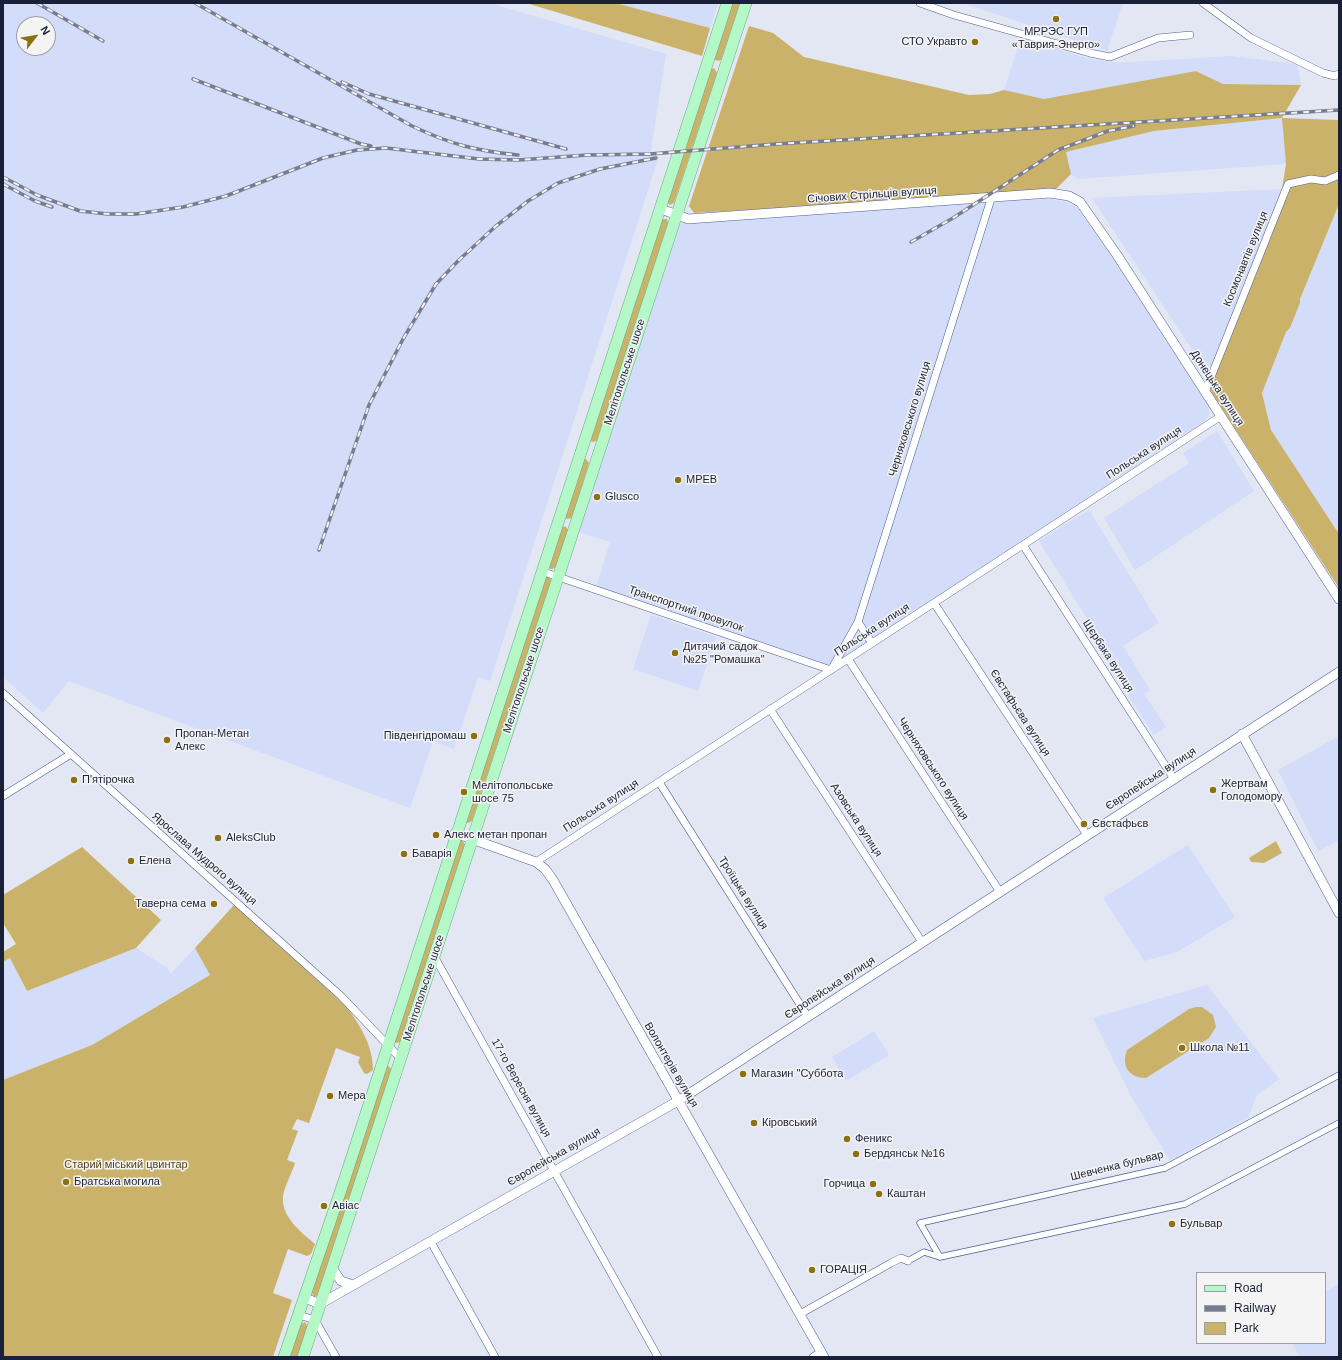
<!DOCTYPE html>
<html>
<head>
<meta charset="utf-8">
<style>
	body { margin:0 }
	#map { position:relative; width:1342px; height:1360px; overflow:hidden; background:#e2e7f3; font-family:Helvetica,sans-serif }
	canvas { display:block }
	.frame { position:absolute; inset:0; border:4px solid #1a2037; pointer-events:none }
	.legend { position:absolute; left:1196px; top:1272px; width:130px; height:72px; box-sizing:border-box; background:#f4f4f4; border:1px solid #9d9fa8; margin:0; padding:5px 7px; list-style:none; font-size:12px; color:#1a2037 }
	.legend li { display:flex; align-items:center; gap:8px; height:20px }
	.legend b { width:20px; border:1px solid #9d9fa8 }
	.north { position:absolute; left:16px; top:16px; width:40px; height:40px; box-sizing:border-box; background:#f4f4f4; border:1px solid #9d9fa8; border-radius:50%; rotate:59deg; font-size:11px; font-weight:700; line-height:16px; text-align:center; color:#1a2037 }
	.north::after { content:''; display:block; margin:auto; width:14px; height:18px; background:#8c7114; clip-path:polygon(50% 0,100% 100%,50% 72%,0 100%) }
</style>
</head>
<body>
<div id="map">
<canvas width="1342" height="1360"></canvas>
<div class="frame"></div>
<ul class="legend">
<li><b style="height:5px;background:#b4f8c7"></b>Road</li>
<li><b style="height:5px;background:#777d8f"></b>Railway</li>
<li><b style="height:11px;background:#cbb26a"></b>Park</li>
</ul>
<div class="north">N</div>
</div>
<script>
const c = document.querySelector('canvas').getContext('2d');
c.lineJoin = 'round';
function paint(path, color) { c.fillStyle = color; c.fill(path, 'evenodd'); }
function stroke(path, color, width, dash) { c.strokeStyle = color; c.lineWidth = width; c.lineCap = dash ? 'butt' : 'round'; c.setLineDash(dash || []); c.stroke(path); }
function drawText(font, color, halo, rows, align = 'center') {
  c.font = font + ' Helvetica,sans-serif'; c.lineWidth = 3; c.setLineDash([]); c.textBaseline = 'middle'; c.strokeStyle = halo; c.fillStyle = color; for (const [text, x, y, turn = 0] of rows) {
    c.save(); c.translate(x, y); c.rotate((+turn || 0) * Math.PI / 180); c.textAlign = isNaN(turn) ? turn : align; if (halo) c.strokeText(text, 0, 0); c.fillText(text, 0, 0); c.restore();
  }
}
const built = new Path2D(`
	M 3,3 L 489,3 L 666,54 L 651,149 L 650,156 L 657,155 L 657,162 L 490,681 L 478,677 L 454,749 L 433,741 L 410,808 L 69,681 L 43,713 L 3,677 ZM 24,24 L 48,24 L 48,48 L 24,48 Z
	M 615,3 L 718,3 L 710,28 Z
	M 962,3 L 1123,3 L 1107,51 Z
	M 1021,38 L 1087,58 L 1117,63 L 1231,56 L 1297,64 L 1301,85 L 1223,84 L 1196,71 L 1044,99 L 1004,90 Z
	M 1282,118 L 1286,164 L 1078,179 L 1071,174 L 1066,152 L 1154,131 Z
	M 1282,189 L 1211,367 L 1197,357 L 1092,198 Z
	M 1047,198 L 1066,202 L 1077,208 L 1113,258 L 1209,406 L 1209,415 L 1203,422 L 830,667 L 596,587 L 610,542 L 579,532 L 680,224 Z
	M 1339,204 L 1339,534 L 1271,430 L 1262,393 L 1286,332 L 1290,328 L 1300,304 L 1300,299 Z
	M 1217,431 L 1254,491 L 1135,570 L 1104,518 L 1189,463 L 1183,453 Z
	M 1089,510 L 1159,623 L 1123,646 L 1150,690 L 1144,694 L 1166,727 L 1154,735 L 1104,658 L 1104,646 L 1039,541 Z
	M 651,615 L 716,637 L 698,691 L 633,669 Z
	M 1339,736 L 1339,840 L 1318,851 L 1278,770 Z
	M 1188,845 L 1235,917 L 1177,952 L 1144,961 L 1103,898 Z
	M 136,948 L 167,968 L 171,974 L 195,948 L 210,975 L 92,1045 L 3,1080 L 3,962 L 10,958 L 27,991 Z
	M 1207,985 L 1279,1079 L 1257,1095 L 1248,1118 L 1170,1160 L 1132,1098 L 1093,1018 Z
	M 874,1031 L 889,1055 L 846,1081 L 832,1057 Z
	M 1339,1284 L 1339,1357 L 1300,1357 L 1292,1343 L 1325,1343 L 1325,1292 Z`);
const green = new Path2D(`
	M 526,3 L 615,3 L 710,28 L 702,56 Z
	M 732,3 L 740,3 L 721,60 L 717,61 L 714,59 Z
	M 749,26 L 773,33 L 804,57 L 969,95 L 990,94 L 1004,90 L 1044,99 L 1196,71 L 1223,84 L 1301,85 L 1282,118 L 1339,120 L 1339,204 L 1300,299 L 1300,303 L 1290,328 L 1286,332 L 1262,393 L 1271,430 L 1339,534 L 1339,588 L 1210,390 L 1211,367 L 1282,189 L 1286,164 L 1282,118 L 1154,131 L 1066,152 L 1071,174 L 1056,189 L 970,197 L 694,213 L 689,206 Z
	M 714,68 L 717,73 L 674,203 L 670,205 L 667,202 L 711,69 Z
	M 662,219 L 667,219 L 668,223 L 597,441 L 592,442 L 590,440 Z
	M 586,459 L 589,463 L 572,518 L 567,519 L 565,517 L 583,460 Z
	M 562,526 L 566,527 L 568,530 L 556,568 L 551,569 L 548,567 Z
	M 546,576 L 550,577 L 551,581 L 472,821 L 468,823 L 466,822 Z
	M 462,840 L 465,845 L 401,1042 L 396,1043 L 394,1041 L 459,841 Z
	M 1276,841 L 1282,853 L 1264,863 L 1251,862 L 1249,858 Z
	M 82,847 L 161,920 L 136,948 L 27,991 L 10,958 L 3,962 L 3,952 L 16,944 L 3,923 L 3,895 Z
	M 234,905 L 347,1007 C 361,1027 373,1046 373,1070 L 367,1074 L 364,1073 L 358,1062 L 360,1057 L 336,1048 L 309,1123 L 297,1119 L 292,1129 L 298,1131 L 287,1160 L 295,1163 C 292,1173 285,1185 283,1196 C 281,1217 301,1232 315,1244 L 311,1254 L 307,1256 L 288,1249 L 273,1293 L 292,1300 L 273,1357 L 3,1357 L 3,1080 L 92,1045 L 210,975 L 195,948 Z
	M 1196,1007 L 1202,1007 L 1213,1015 L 1216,1027 L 1209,1038 L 1146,1078 C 1129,1078 1121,1066 1127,1050 L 1189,1009 Z
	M 389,1066 L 392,1071 L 317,1296 L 314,1296 L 311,1292 L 386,1067 Z
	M 305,1322 L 308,1327 L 298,1357 L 290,1357 L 301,1324 Z`);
const pedestrian = new Path2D(`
	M 940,1257 L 920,1223 L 1165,1168 L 1339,1075
	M 908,1261 L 924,1252 L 940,1257 L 1185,1204 L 1339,1123`);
const minor = new Path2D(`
	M 920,3 L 954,15 L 1090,53 L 1110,57 L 1158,38 L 1190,35
	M 1203,3 L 1251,38 L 1323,73 L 1335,76 L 1339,74
	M 1205,392 L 1288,184 L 1311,179 L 1325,181 L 1339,175
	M 1023,545 L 1174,779
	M 541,571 L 831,670 L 858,622
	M 934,603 L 1087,835
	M 872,643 L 858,622 L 991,199
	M 848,659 L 1000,892
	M 3,693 L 341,996 L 401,1059
	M 770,709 L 922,942
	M 659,782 L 808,1017
	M 3,796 L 71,754
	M 536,862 L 1221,416
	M 434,956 L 658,1357
	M 431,1242 L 495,1357
	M 800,1314 L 891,1263 L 901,1258 L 908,1261
	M 299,1315 L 315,1320 L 336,1357
	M 813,1357 L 821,1352`);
const tertiary = new Path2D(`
	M 661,209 L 688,219 L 1050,193 L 1069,196 L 1080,202 L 1117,255 L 1339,599
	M 1242,734 L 1339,913
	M 455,833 L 536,862 L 545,869 L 553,880 L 824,1357
	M 332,1268 L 341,1281 L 353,1285
	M 305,1298 L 320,1304 L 678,1101 L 1339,672`);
const primary = new Path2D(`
	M 284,1357 L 345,1178 L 727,3
	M 303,1357 L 746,3`);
const rail = new Path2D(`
	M 37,3 L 103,41
	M 195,3 L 412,126 C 450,144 476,151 518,155
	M 193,79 L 361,144 L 371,146
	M 342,82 L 369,94 L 566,149
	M 3,177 L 37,195 L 80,211 L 108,214 L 136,214 L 183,207 L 226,196 L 323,158 L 357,150 L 386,148 L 479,159 L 519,160 L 587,155 L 650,154 L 776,144 L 1339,110
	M 3,184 L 35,201 L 52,207
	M 911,242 L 953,218 L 1058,150 L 1108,131 L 1134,126
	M 319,550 L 369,405 L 403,339 L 436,284 L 459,260 L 496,226 L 528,201 L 558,183 L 600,169 L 656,158`);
const markers = [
	[1056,19,4,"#8c7114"],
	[975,42,4,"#8c7114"],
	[678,480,4,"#8c7114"],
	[597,497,4,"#8c7114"],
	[675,653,4,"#8c7114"],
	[474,736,4,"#8c7114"],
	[167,740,4,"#8c7114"],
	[74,780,4,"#8c7114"],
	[1213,790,4,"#8c7114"],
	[464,792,4,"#8c7114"],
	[1084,824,4,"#8c7114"],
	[436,835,4,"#8c7114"],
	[218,838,4,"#8c7114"],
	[404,854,4,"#8c7114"],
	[131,861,4,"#8c7114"],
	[214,904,4,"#8c7114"],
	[1182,1048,4,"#8c7114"],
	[743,1074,4,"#8c7114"],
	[330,1096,4,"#8c7114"],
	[754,1123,4,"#8c7114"],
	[847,1139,4,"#8c7114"],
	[856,1154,4,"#8c7114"],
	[66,1182,4,"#8c7114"],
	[873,1184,4,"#8c7114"],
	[879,1194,4,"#8c7114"],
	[324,1206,4,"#8c7114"],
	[1172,1224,4,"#8c7114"],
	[812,1270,4,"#8c7114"]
];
const poiNames = [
	["МРРЭС ГУП",1056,32,"center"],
	["«Таврия-Энерго»",1056,45,"center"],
	["СТО Укравто",967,42,"right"],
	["МРЕВ",686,480],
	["Glusco",605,497],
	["Дитячий садок",683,647],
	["№25 \"Ромашка\"",683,660],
	["Пропан-Метан",175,734],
	["Алекс",175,747],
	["Південгідромаш",466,736,"right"],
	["П'ятірочка",82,780],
	["Жертвам",1221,784],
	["Голодомору",1221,797],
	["Мелітопольське",472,786],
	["шосе 75",472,799],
	["Євстафьєв",1092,824],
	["Алекс метан пропан",444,835],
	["AleksClub",226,838],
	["Баварія",412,854],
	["Елена",139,861],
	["Таверна сема",206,904,"right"],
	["Школа №11",1190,1048],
	["Магазин \"Суббота",751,1074],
	["Мера",338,1096],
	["Кіровський",762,1123],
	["Феникс",855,1139],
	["Бердянськ №16",864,1154],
	["Братська могила",74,1182],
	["Горчица",865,1184,"right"],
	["Каштан",887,1194],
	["Авіас",332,1206],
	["Бульвар",1180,1224],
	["ГОРАЦІЯ",820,1270]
];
const streetNames = [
	["Січових Стрільців вулиця",872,195,-4],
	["Космонавтів вулиця",1246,259,-68],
	["Мелітопольське шосе",625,372,-72],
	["Донецька вулиця",1217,388,57],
	["Черняховського вулиця",910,419,-73],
	["Польська вулиця",1144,453,-33],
	["Транспортний провулок",686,609,19],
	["Польська вулиця",872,630,-33],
	["Щєрбака вулиця",1108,656,57],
	["Мелітопольське шосе",524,680,-72],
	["Євстафьєва вулиця",1020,713,57],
	["Черняховського вулиця",933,769,57],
	["Європейська вулиця",1151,779,-33],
	["Польська вулиця",601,806,-33],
	["Азовська вулиця",856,820,57],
	["Ярослава Мудрого вулиця",204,859,41],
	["Троїцька вулиця",743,893,58],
	["Мелітопольське шосе",424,988,-72],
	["Європейська вулиця",830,988,-33],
	["Волонтерів вулиця",671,1065,60],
	["17-го Вересня вулиця",521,1088,61],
	["Європейська вулиця",554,1157,-30],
	["Шевченка бульвар",1117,1166,-14]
];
const parkNames = [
	["Старий міський цвинтар",126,1165]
];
paint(built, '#d3dcf8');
paint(green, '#cbb26a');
stroke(pedestrian, '#4f5e95', 7);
stroke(minor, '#4f5e95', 8);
stroke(tertiary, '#4f5e95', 10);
stroke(primary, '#5eaa7d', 12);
stroke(pedestrian, '#fff', 5.5);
stroke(minor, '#fff', 7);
stroke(tertiary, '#fff', 9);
stroke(primary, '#b4f8c7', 11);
stroke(rail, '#777d8f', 3.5);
stroke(rail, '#f4f4f4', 2, [6]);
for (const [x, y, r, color] of markers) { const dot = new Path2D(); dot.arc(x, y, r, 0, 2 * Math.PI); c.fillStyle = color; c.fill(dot); stroke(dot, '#f4f4f4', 1.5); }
drawText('11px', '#1a2037', '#f4f4f4', poiNames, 'left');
drawText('11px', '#1a2037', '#f4f4f4', streetNames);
drawText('11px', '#554616', '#f4f4f4', parkNames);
</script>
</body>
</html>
